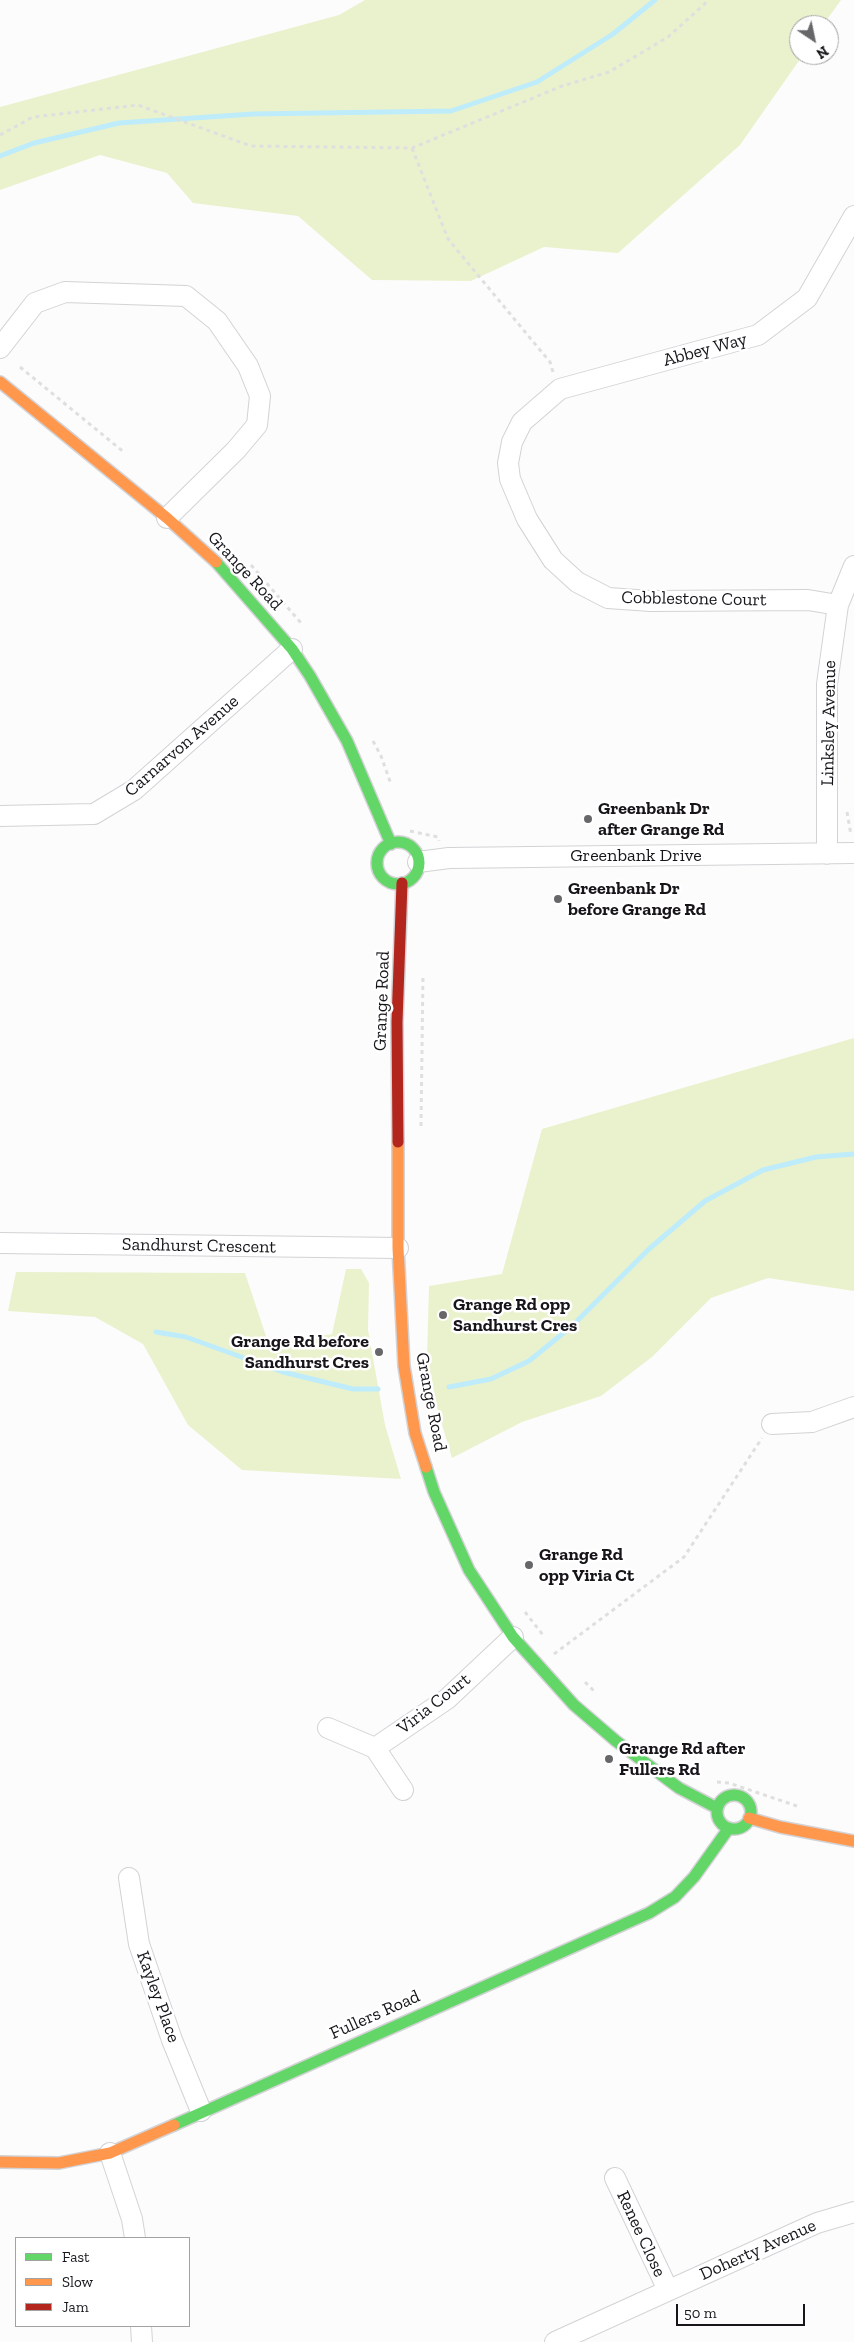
<!DOCTYPE html>
<style>
body{margin:0}
#map{position:relative;width:854px;height:2342px;overflow:hidden;background:#fcfcfd;font-family:"Zilla Slab",serif}
canvas{display:block}
.legend{position:absolute;left:15px;top:2237px;width:175px;height:90px;box-sizing:border-box;background:#fff;border:1px solid #a2a1a3;margin:0;padding:6px 9px;list-style:none;font-size:15px;color:#17151a}
.legend li{display:flex;align-items:center;gap:10px;height:25px}
.legend b{width:25px;border:1px solid #a2a1a3}
.north{position:absolute;left:789px;top:15px;width:50px;height:50px;box-sizing:border-box;background:#fff;border:1px solid #a2a1a3;border-radius:50%;rotate:146deg;font-size:14px;font-weight:700;line-height:20px;text-align:center;color:#17151a}
.north::after{content:'';display:block;margin:auto;width:18px;height:22px;background:#676669;clip-path:polygon(50% 0,100% 100%,50% 72%,0 100%)}
.scale{position:absolute;left:676px;top:2304px;width:129px;height:22px;box-sizing:border-box;border:2px solid #17151a;border-top:0;padding-left:6px;font-size:15px;line-height:18px;white-space:nowrap;color:#17151a;-webkit-text-stroke:4px #fff;paint-order:stroke}
</style>
<div id="map">
<canvas width="854" height="2342"></canvas>
<ul class="legend">
<li><b style="height:6px;background:#63d668"></b>Fast</li>
<li><b style="height:6px;background:#ff974d"></b>Slow</li>
<li><b style="height:6px;background:#b3261e"></b>Jam</li>
</ul>
<div class="north">N</div>
<div class="scale">50 m</div>
</div>
<script>
const context = document.querySelector('canvas').getContext('2d');
context.lineJoin = 'round';
function fillPath(path, color) {
  context.fillStyle = color;
  context.fill(path, 'evenodd');
}
function toPath(rows) {
  const path = new Path2D();
  for (const r of rows) {
    if (r.length === 3) {
      path.moveTo(r[0] + r[2], r[1]);
      path.arc(r[0], r[1], r[2], 0, 2 * Math.PI);
      continue;
    }
    path.moveTo(r[0], r[1]);
    for (let i = 2; i < r.length; i += 2) path.lineTo(r[i], r[i + 1]);
  }
  return path;
}
function strokePath(path, color, width, dash) {
  context.strokeStyle = color;
  context.lineWidth = width;
  context.lineCap = dash ? 'butt' : 'round';
  context.setLineDash(dash || []);
  context.stroke(path);
}
function write(font, color, halo, rows, align = 'center') {
  context.font = font + ' "Zilla Slab",serif';
  context.lineWidth = 5;
  context.setLineDash([]);
  context.textBaseline = 'middle';
  context.strokeStyle = halo;
  context.fillStyle = color;
  for (const [text, x, y, turn = 0] of rows) {
    context.save();
    context.translate(x, y);
    context.rotate((+turn || 0) * Math.PI / 180);
    context.textAlign = isNaN(turn) ? turn : align;
    if (halo) context.strokeText(text, 0, 0);
    context.fillText(text, 0, 0);
    context.restore();
  }
}
fillPath(toPath([
 [365,0,841,0,823,25,799,25,799,55,803,55,740,145,618,253,544,247,471,281,372,280,298,216,193,203,167,173,100,155,0,190,0,107,339,15],
 [854,1038,854,1291,768,1278,711,1298,652,1357,601,1396,522,1422,452,1458,438,1411,427,1357,429,1286,502,1274,542,1129],
 [346,1269,361,1269,369,1283,368,1330,385,1425,401,1479,242,1470,188,1425,143,1344,95,1317,8,1311,16,1272,245,1273,269,1345,332,1334]
]), '#eaf2cd');
strokePath(toPath([
 [0,156,34,143,119,123,253,114,451,111,537,82,613,34,655,0],
 [156,1332,186,1337,283,1372,353,1389,378,1389],
 [449,1387,491,1379,529,1361,572,1326,649,1249,705,1201,763,1170,816,1157,854,1154]
]), '#beecfa', 5);
const street = toPath([
 [0,348,35,303,65,292,186,296,217,321,248,366,260,396,257,425,236,450,167,518],
 [838,605,808,600,651,601,608,598,577,582,553,560,527,519,510,479,508,463,512,442,522,422,560,389,758,335,807,298,854,216],
 [0,816,94,814,134,790,292,649],
 [827,854,827,684,838,605,854,566],
 [418,862,449,858,854,853],
 [0,1243,398,1248],
 [772,1424,812,1422,854,1407],
 [328,1728,375,1748],
 [403,1790,375,1748,447,1699,513,1637],
 [129,1878,139,1944,172,2040,201,2111],
 [110,2153,132,2219,135,2238],
 [615,2178,668,2290],
 [141,2326,142,2342],
 [555,2342,817,2223,854,2212]
]);
const fast = toPath([
 [216,562,292,649,310,676,347,741,391,844],
 [398,863,21],
 [426,1467,434,1492,469,1570,513,1637,574,1705,616,1741,679,1788,717,1808],
 [734,1812,17],
 [174,2125,649,1913,675,1897,694,1877,729,1828]
]);
const slow = toPath([
 [0,382,167,518,216,562],
 [398,1142,398,1248,404,1366,415,1433,426,1467],
 [749,1818,780,1827,854,1841],
 [0,2162,59,2163,110,2153,174,2125]
]);
const jam = toPath([
 [398,1142,397,1022,402,883]
]);
strokePath(street, '#d3d2d5', 22);
strokePath(fast, '#d3d2d5', 14);
strokePath(slow, '#d3d2d5', 14);
strokePath(jam, '#d3d2d5', 14);
strokePath(toPath([
 [0,135,33,117,138,105,251,146,412,148,562,86,609,72,668,37,709,0],
 [412,148,448,239,550,362,553,372],
 [20,367,125,453],
 [251,565,301,623],
 [373,741,381,756,391,784],
 [847,812,851,835],
 [410,831,438,837,439,841],
 [421,1126,423,974],
 [525,1612,543,1635],
 [554,1654,684,1557,762,1438],
 [585,1682,595,1692],
 [717,1782,729,1783,797,1806]
]), '#dfdfdf', 3, [4, 4]);
strokePath(street, '#fff', 20);
strokePath(fast, '#63d668', 11);
strokePath(slow, '#ff974d', 11);
strokePath(jam, '#b3261e', 11);
for (const [x, y, r, color] of [
 [588,819,5,"#676669"],
 [558,899,5,"#676669"],
 [443,1315,5,"#676669"],
 [379,1352,5,"#676669"],
 [529,1565,5,"#676669"],
 [609,1759,5,"#676669"]
]) {
  const dot = new Path2D();
  dot.arc(x, y, r, 0, 2 * Math.PI);
  context.fillStyle = color;
  context.fill(dot);
  strokePath(dot, '#fff', 2);
}
write('18px', '#17151a', '#fff', [
 ["Abbey Way",705,350,-15],
 ["Grange Road",245,571,47],
 ["Cobblestone Court",694,599,1],
 ["Linksley Avenue",829,723,-89],
 ["Carnarvon Avenue",182,746,-41],
 ["Greenbank Drive",636,856],
 ["Grange Road",382,1001,-88],
 ["Sandhurst Crescent",199,1246,1],
 ["Grange Road",431,1402,79],
 ["Viria Court",434,1704,-38],
 ["Kayley Place",158,1997,70],
 ["Fullers Road",375,2015,-24],
 ["Renee Close",641,2234,65],
 ["Doherty Avenue",758,2250,-24]
]);
write('bold 18px', '#17151a', '#fff', [
 ["Greenbank Dr",598,809],
 ["after Grange Rd",598,830],
 ["Greenbank Dr",568,889],
 ["before Grange Rd",568,910],
 ["Grange Rd opp",453,1305],
 ["Sandhurst Cres",453,1326],
 ["Grange Rd before",369,1342,"right"],
 ["Sandhurst Cres",369,1363,"right"],
 ["Grange Rd",539,1555],
 ["opp Viria Ct",539,1576],
 ["Grange Rd after",619,1749],
 ["Fullers Rd",619,1770]
], 'left');
</script>
